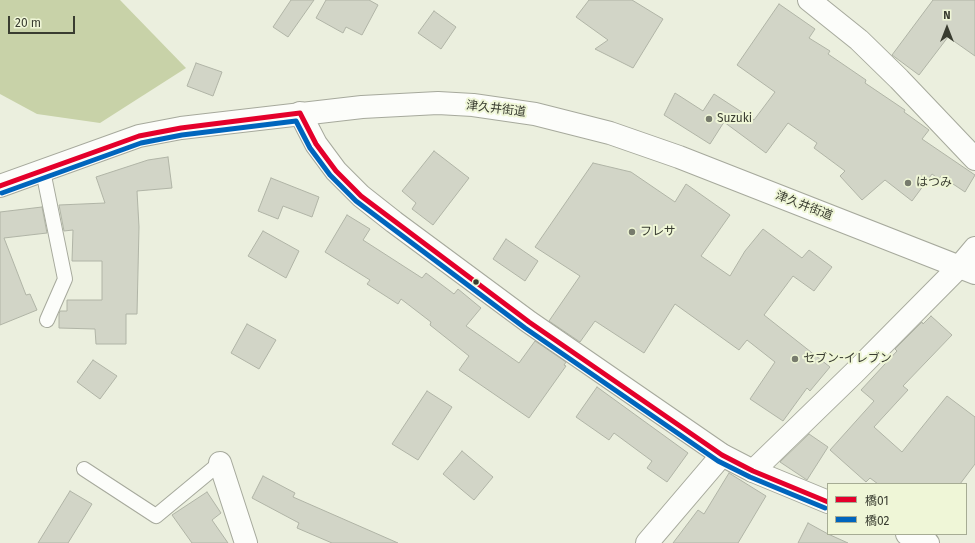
<!DOCTYPE html>
<meta charset="utf-8">
<style>
body{margin:0}
#map{position:relative;width:975px;height:543px;overflow:hidden;background:#ebefde;font-family:"Fira Sans","Noto Sans JP",sans-serif}
canvas{display:block}
.legend{position:absolute;left:827px;top:483px;width:140px;height:52px;box-sizing:border-box;background:#eff6d7;border:1px solid #a6ac94;margin:0;padding:5px 7px;list-style:none;font-size:12px;color:#393c30}
.legend li{display:flex;align-items:center;gap:8px;height:20px}
.legend b{width:20px;border:1px solid #a6ac94}
.north{position:absolute;left:927px;top:8px;width:40px;height:40px;-webkit-text-stroke:3px #eff6d7;paint-order:stroke;rotate:0deg;font-size:11px;font-weight:700;line-height:16px;text-align:center;color:#393c30}
.north::after{content:'';display:block;margin:auto;width:14px;height:18px;background:#393c30;clip-path:polygon(50% 0,100% 100%,50% 72%,0 100%)}
.scale{position:absolute;left:8px;top:16px;width:67px;height:18px;box-sizing:border-box;border:2px solid #393c30;border-top:0;padding-left:5px;font-size:12px;line-height:14px;white-space:nowrap;color:#393c30;-webkit-text-stroke:3px #eff6d7;paint-order:stroke}
</style>
<div id="map">
<canvas width="975" height="543"></canvas>
<ul class="legend">
<li><b style="height:5px;background:#e4002b"></b>橋01</li>
<li><b style="height:5px;background:#0065bd"></b>橋02</li>
</ul>
<div class="north">N</div>
<div class="scale">20 m</div>
</div>
<script>
const context = document.querySelector('canvas').getContext('2d');
context.lineJoin = 'round';
function fillPath(path, color) {
  context.fillStyle = color;
  context.fill(path, 'evenodd');
}
function toPath(rows) {
  const path = new Path2D();
  for (const r of rows) {
    path.moveTo(r[0], r[1]);
    for (let i = 2; i < r.length; i += 2) path.lineTo(r[i], r[i + 1]);
  }
  return path;
}
function strokePath(path, color, width, dash) {
  context.strokeStyle = color;
  context.lineWidth = width;
  context.lineCap = dash ? 'butt' : 'round';
  context.setLineDash(dash || []);
  context.stroke(path);
}
function write(font, color, halo, rows, align = 'center') {
  context.font = font + ' "Fira Sans","Noto Sans JP",sans-serif';
  context.lineWidth = 4;
  context.setLineDash([]);
  context.textBaseline = 'middle';
  context.strokeStyle = halo;
  context.fillStyle = color;
  for (const [text, x, y, turn = 0] of rows) {
    context.save();
    context.translate(x, y);
    context.rotate((+turn || 0) * Math.PI / 180);
    context.textAlign = isNaN(turn) ? turn : align;
    if (halo) context.strokeText(text, 0, 0);
    context.fillText(text, 0, 0);
    context.restore();
  }
}
fillPath(toPath([
 [0,0,120,0,186,68,100,123,37,114,0,94]
]), '#c8d2a8');
const building = toPath([
 [291,0,314,0,288,37,273,27,291,0],
 [326,0,369,0,378,5,362,35,346,27,343,33,316,18,326,0],
 [589,0,632,0,663,19,633,68,595,49,608,40,576,17,589,0],
 [933,0,975,0,975,56,948,37,919,75,892,55,933,0],
 [779,4,815,29,809,38,830,51,828,54,866,80,865,83,905,110,904,112,929,130,922,139,975,175,965,192,941,176,939,179,932,174,912,201,885,180,862,200,840,176,845,171,814,148,817,143,788,123,766,153,724,122,710,144,664,115,675,93,703,111,714,94,754,120,775,92,737,65,779,4],
 [434,11,456,27,441,49,418,33,434,11],
 [196,63,222,72,213,96,187,86,196,63],
 [434,151,469,178,433,225,412,209,416,203,402,191,434,151],
 [168,157,172,188,137,191,139,227,137,314,126,314,126,344,96,344,95,329,59,328,59,314,60,311,67,311,67,300,102,300,102,261,72,261,73,230,64,231,59,205,105,203,96,177,148,160,168,157],
 [593,163,631,172,675,202,686,184,730,215,701,256,730,276,745,251,763,229,802,258,809,250,832,267,814,291,793,276,764,315,830,367,810,391,807,388,783,421,750,399,775,362,747,340,739,350,675,304,644,353,595,321,580,342,549,321,580,276,535,247,593,163],
 [271,178,319,197,312,217,283,206,278,219,258,211,271,178],
 [42,207,47,233,4,238,26,295,30,294,37,310,0,325,0,212,42,207],
 [347,215,370,229,363,240,422,278,426,273,454,294,458,289,481,308,466,326,519,363,535,341,566,362,564,365,566,366,529,418,459,370,469,356,430,325,431,322,401,299,398,304,367,284,370,280,325,252,347,215],
 [263,231,299,251,286,278,248,256,263,231],
 [506,239,538,261,525,281,493,259,506,239],
 [931,316,952,335,903,386,908,390,874,427,902,452,947,396,975,417,975,464,960,484,878,484,870,478,866,482,830,450,874,401,861,390,897,351,895,349,922,322,923,324,931,316],
 [247,324,276,340,259,369,231,353,247,324],
 [93,360,117,376,100,399,77,382,93,360],
 [597,387,688,453,667,482,647,468,652,461,614,433,609,440,576,417,597,387],
 [427,391,452,407,418,460,392,444,427,391],
 [809,434,828,447,807,480,780,462,809,434],
 [462,451,493,477,474,500,443,474,462,451],
 [729,473,766,496,738,543,673,543,698,510,704,514,729,473],
 [263,476,295,493,293,497,398,543,332,543,297,528,299,523,252,498,263,476],
 [70,491,92,504,68,543,38,543,70,491],
 [207,492,221,513,212,520,228,543,192,543,172,515,207,492],
 [808,523,828,534,848,543,798,543,808,523]
]);
fillPath(building, '#d2d5c7');
strokePath(building, '#b0b4a6', 1);
const service = toPath([
 [43,171,65,279,47,320],
 [84,469,156,516,220,463]
]);
const minor = toPath([
 [220,463,246,543],
 [753,471,854,373,959,267,975,248],
 [647,543,722,455]
]);
const tertiary = toPath([
 [809,0,859,40,899,79,975,159]
]);
const primary = toPath([
 [300,113,316,144,336,171,361,196,394,222,529,322,722,455,753,471,828,502],
 [907,534,928,543]
]);
const trunk = toPath([
 [0,186,139,136,181,128,362,107,438,103,473,105,535,114,610,133,679,157,975,273]
]);
strokePath(service, '#a6a99c', 16);
strokePath(minor, '#a6a99c', 24);
strokePath(tertiary, '#a6a99c', 24);
strokePath(primary, '#a6a99c', 24);
strokePath(trunk, '#a6a99c', 24);
strokePath(service, '#fcfdfa', 14);
strokePath(minor, '#fcfdfa', 22);
strokePath(tertiary, '#fcfdfa', 22);
strokePath(primary, '#fcfdfa', 22);
strokePath(trunk, '#fcfdfa', 22);
strokePath(toPath([
 [0,186,139,136,181,128,300,113,316,144,336,171,361,196,529,322,722,455,753,471,828,502]
]), '#e4002b', 5);
strokePath(toPath([
 [2,193,141,143,182,135,296,121,310,148,330,175,356,201,525,328,718,461,750,477,825,508]
]), '#0065bd', 5);
for (const [x, y, r, color] of [
 [709,119,4,"#777b6d"],
 [908,183,4,"#777b6d"],
 [632,232,4,"#777b6d"],
 [476,282,3.5,"#393c30"],
 [795,359,4,"#777b6d"]
]) {
  const dot = new Path2D();
  dot.arc(x, y, r, 0, 2 * Math.PI);
  context.fillStyle = color;
  context.fill(dot);
  strokePath(dot, '#eff6d7', 1.5);
}
write('12px', '#393c30', '#eff6d7', [
 ["津久井街道",496,109,7],
 ["津久井街道",804,206,21]
]);
write('12px', '#393c30', '#eff6d7', [
 ["Suzuki",717,119],
 ["はつみ",916,183],
 ["フレサ",640,232],
 ["セブン-イレブン",803,359]
], 'left');
</script>
